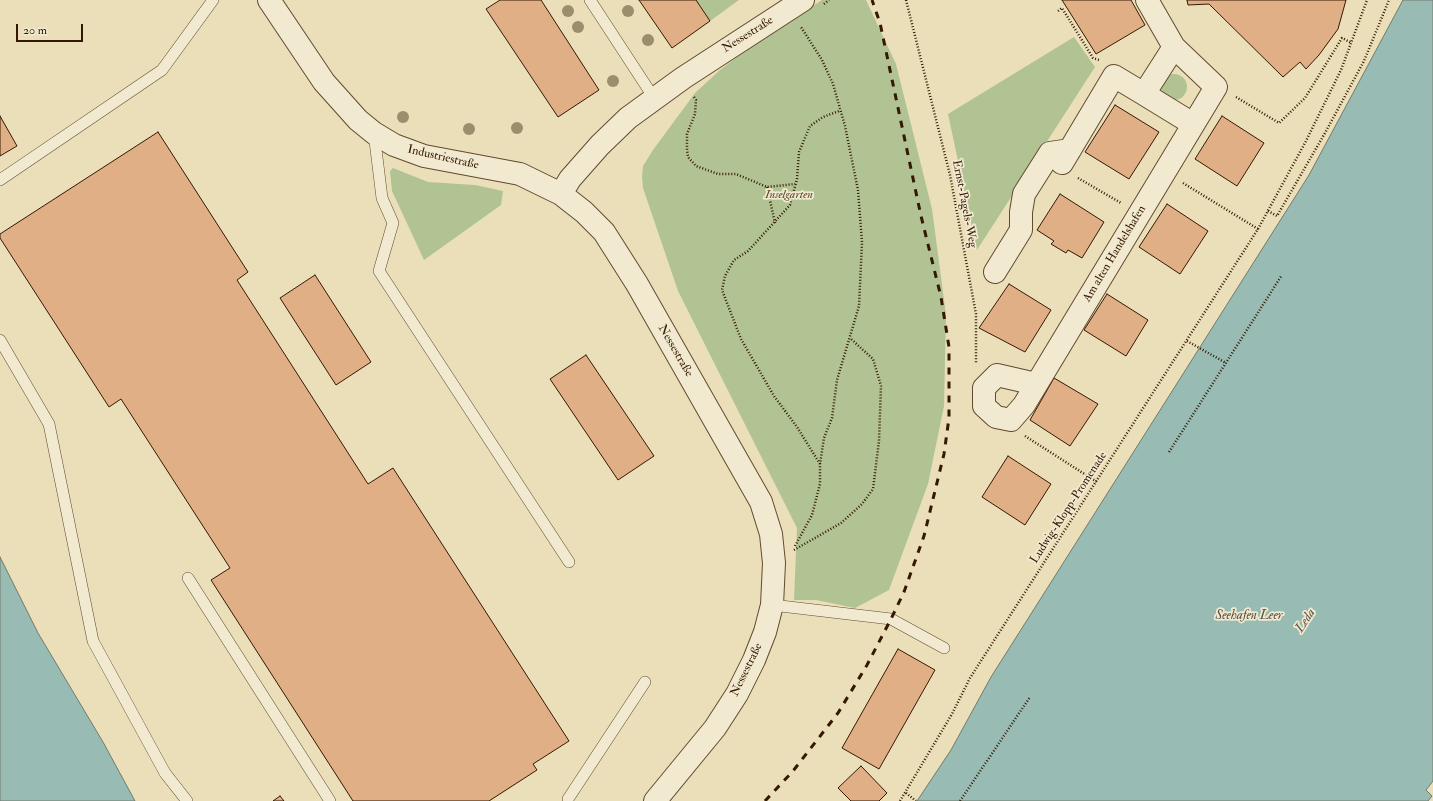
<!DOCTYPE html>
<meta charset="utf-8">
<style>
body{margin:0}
#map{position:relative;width:1433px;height:801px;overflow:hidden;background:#eadfb8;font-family:"IM FELL Double Pica",serif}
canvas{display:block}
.scale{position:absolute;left:16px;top:24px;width:67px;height:18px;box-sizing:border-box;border:2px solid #351803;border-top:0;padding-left:5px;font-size:12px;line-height:14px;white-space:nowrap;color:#351803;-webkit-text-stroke:3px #f1ead1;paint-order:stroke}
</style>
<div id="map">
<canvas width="1433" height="801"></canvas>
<div class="scale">20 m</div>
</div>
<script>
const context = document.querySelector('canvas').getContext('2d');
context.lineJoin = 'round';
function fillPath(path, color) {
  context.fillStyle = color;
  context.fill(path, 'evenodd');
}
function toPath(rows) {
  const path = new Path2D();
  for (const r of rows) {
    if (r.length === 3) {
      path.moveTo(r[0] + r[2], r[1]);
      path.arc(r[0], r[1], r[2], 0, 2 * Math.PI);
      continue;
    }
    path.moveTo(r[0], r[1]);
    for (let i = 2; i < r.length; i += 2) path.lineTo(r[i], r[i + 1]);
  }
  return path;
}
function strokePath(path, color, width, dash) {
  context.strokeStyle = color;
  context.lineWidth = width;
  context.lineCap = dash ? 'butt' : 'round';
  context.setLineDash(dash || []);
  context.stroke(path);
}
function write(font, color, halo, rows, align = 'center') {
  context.font = font + ' "IM FELL Double Pica",serif';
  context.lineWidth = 3.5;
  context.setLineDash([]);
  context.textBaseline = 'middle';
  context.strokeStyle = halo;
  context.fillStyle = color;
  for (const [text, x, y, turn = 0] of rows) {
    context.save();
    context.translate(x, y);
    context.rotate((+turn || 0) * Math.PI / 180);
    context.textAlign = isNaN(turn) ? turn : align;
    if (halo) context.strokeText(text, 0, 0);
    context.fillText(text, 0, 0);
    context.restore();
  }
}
fillPath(toPath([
 [696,0,739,0,710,21],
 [822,0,866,0,896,64,932,209,946,315,944,406,928,484,889,590,855,608,816,600,794,600,797,528,678,291,643,188,642,177,643,166,653,150,695,93,720,70,757,42],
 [1074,37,1095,67,977,250,948,114],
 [1174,87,13],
 [393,168,428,182,475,185,503,191,501,205,424,260,392,191,390,171]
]), '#b2c393');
const water = toPath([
 [1403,0,1433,0,1433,781,1426,790,1432,796,1428,801,917,801,951,750,991,677,1309,175,1403,0],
 [0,557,38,633,103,742,135,801,0,801,0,557]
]);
fillPath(water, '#98bcb4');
strokePath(water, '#707a6d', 1);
const building = toPath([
 [500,0,541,0,599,90,558,117,486,9,500,0],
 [639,0,696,0,710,21,672,48,639,0],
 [1062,0,1131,0,1145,25,1096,54,1062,0],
 [1187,0,1346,0,1338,29,1319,55,1306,69,1300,62,1283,77,1209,4,1188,5,1187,0],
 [1115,105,1159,132,1129,179,1085,152,1115,105],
 [0,116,17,146,0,156,0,116],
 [1222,116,1264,143,1237,186,1195,159,1222,116],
 [158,132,248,272,237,280,368,484,393,468,569,741,533,764,537,770,489,801,353,801,211,580,230,568,121,399,109,407,0,238,0,234,158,132],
 [1060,194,1104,222,1082,258,1068,250,1066,253,1051,244,1054,241,1037,230,1060,194],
 [1167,204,1208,231,1180,274,1139,247,1167,204],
 [315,275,371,362,336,385,280,298,315,275],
 [1009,284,1051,310,1025,352,979,328,1009,284],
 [1107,294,1148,320,1126,356,1084,330,1107,294],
 [586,355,654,456,618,480,550,379,586,355],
 [1054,378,1098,404,1070,446,1030,420,1054,378],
 [1008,456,1051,484,1025,525,982,497,1008,456],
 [898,649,935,670,879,769,842,748,898,649],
 [861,766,887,793,879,801,851,801,838,788,861,766],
 [280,796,284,801,273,801,280,796]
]);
fillPath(building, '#e1af85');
strokePath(building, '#351803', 1);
const lane = toPath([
 [590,0,654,98],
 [374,133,382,198,393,223,379,271,569,562],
 [0,180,162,70,213,0],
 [0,340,49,424,93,641,165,773,187,801],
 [188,578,330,801],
 [772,605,891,619,944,648],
 [568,799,645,682]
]);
const street = toPath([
 [269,0,324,82,358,120,374,133,394,145,424,156,520,174,561,194,584,212,604,232,637,284,761,502,771,534,774,563,772,605,765,632,754,660,737,694,715,728,655,801],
 [1174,47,1144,94,1193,124],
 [1062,163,1114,76,1144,94],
 [561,194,570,179,600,145,628,118,683,78,803,0],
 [995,272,1021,230,1021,212,1024,194,1050,153,1070,150],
 [1036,384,997,375,984,388,984,406,996,417,1011,420,1024,405,1216,87,1174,47,1147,0]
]);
strokePath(lane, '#624a30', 12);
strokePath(street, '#624a30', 24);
strokePath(toPath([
 [906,0,950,175,976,314,976,364],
 [824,4,829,0],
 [1058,11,1062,8,1093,58,1099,60],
 [694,97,696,100,695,114,687,134,687,150,688,157,696,166,718,174,736,174,767,187,795,184],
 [1236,97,1279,123,1305,98,1342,38,1352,43],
 [1078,178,1121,203],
 [1183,183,1258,229],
 [767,187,775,223],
 [1268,211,1277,216,1325,133,1364,61,1389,0],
 [1187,341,1226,363],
 [1025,436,1097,482],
 [1169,452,1282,275],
 [820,464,797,427,774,396,741,339,722,290,725,276,734,260,748,251,790,205,797,179,799,152,810,126,823,117,839,111],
 [795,546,812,515,820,484,820,464,824,438,832,418,837,380,859,306,862,242,858,190,845,126,833,84,822,60,801,27],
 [794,550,841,523,862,504,873,489,879,441,881,386,873,359,850,338],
 [906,793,916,801],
 [900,801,952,714,970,678,1258,229,1306,141,1341,70,1367,0],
 [960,801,1030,697]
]), '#351803', 2.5, [1, 2]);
strokePath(lane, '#f1ead1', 11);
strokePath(street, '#f1ead1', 22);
strokePath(toPath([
 [765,801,793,771,838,713,867,665,891,619,904,592,924,536,944,454,949,418,949,347,941,297,921,216,880,23,872,0]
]), '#351803', 3, [7, 7]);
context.fillStyle = '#9b8e6c';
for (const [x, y] of [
 [568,11],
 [628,11],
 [578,27],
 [648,40],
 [613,81],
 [403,117],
 [517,128],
 [469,129]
]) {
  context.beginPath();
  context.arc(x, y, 6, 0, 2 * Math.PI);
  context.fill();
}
write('12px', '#351803', '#f1ead1', [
 ["Nessestraße",748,35,-32],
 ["Industriestraße",443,158,13],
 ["Ernst-Pagels-Weg",964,204,79],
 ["Am alten Handelshafen",1115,254,-59],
 ["Nessestraße",675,351,60],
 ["Ludwig-Klopp-Promenade",1069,508,-57],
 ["Nessestraße",747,670,-64]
]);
write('italic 12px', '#5a4b2e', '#f1ead1', [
 ["Inselgarten",789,195]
]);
write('italic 13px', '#585141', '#f1ead1', [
 ["Seehafen Leer",1249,616],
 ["Leda",1306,621,-57]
]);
</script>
